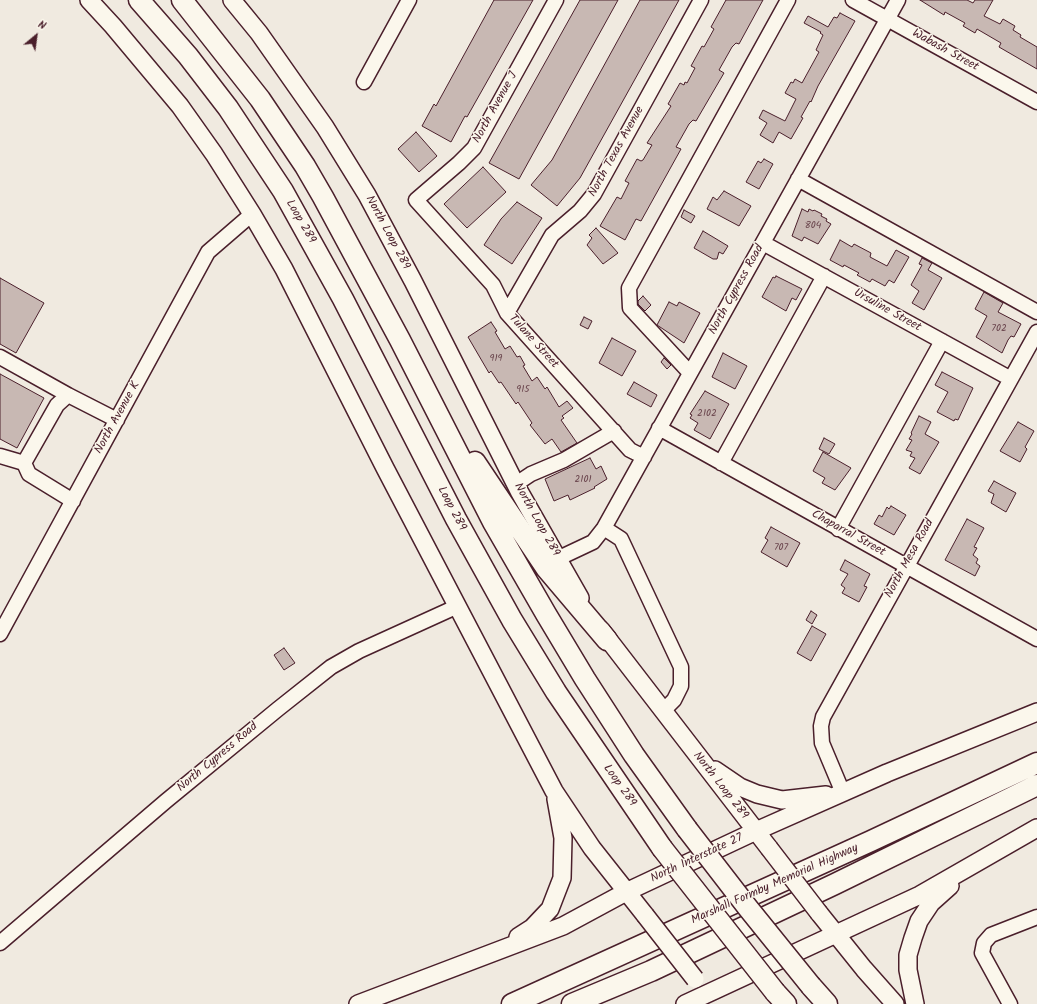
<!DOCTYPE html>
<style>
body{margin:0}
#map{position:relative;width:1037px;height:1004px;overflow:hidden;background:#f0eae0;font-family:Kalam,sans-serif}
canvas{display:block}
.north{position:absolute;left:16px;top:16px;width:40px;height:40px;-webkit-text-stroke:3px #fbf7ec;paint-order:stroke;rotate:29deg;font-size:11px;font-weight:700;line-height:16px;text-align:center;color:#4a1f2b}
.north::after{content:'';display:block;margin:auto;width:14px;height:18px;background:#4a1f2b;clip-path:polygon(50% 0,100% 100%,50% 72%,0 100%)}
</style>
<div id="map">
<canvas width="1037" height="1004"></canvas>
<div class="north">N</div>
</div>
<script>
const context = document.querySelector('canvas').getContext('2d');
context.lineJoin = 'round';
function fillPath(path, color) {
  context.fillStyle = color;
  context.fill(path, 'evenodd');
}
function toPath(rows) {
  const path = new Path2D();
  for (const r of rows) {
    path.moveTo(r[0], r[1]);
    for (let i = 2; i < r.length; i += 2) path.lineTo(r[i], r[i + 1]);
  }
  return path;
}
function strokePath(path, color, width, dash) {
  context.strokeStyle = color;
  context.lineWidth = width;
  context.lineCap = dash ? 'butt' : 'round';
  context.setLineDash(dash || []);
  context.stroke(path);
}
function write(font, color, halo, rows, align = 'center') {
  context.font = font + ' Kalam,sans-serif';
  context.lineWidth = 3;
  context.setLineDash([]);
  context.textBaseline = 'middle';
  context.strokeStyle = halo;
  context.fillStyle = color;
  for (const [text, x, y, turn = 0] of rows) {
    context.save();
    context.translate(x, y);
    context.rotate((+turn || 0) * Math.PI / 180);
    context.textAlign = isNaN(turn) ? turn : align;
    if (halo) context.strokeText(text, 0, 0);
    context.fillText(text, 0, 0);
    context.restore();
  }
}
const building = toPath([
 [494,0,533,0,467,117,465,116,451,142,422,126,434,104,436,106,494,0],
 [580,0,618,0,519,179,489,163,580,0],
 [640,0,679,0,580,178,557,206,531,185,552,160,640,0],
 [726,0,763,0,739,44,736,43,732,47,719,70,724,73,696,121,693,120,689,124,676,147,681,149,641,221,636,219,625,240,600,226,617,197,621,199,629,183,625,181,637,159,641,161,643,160,652,145,647,143,671,106,668,104,680,83,684,85,685,82,687,83,695,68,691,66,702,46,704,47,714,29,711,27,726,0],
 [920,0,967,0,973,3,975,0,993,0,984,16,1000,24,1003,19,1015,26,1013,30,1021,35,1020,37,1037,47,1037,69,999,47,1001,43,977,29,975,33,963,26,965,23,945,12,944,15,920,0],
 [840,13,855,21,818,86,811,102,810,101,801,117,803,118,791,139,779,132,773,143,760,135,767,123,759,118,763,110,785,121,796,99,785,93,791,82,793,83,795,79,802,83,819,52,816,50,823,35,820,33,821,32,804,23,808,16,828,27,834,17,837,18,840,13],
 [416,132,437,156,419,172,398,149,416,132],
 [764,159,773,164,759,189,746,182,758,161,761,163,764,159],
 [483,167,506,192,467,228,444,204,483,167],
 [724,191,751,206,739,226,707,209,713,197,717,200,724,191],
 [517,202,542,218,512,264,484,245,501,219,517,202],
 [802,209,808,212,809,209,813,211,814,210,822,214,821,216,827,219,826,221,831,224,818,244,804,237,802,241,792,236,802,209],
 [684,210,695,216,691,223,681,217,684,210],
 [596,228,618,253,603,264,587,245,592,238,589,235,596,228],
 [703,231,728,246,723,254,719,252,717,259,713,259,694,248,703,231],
 [840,240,852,247,854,244,871,253,870,257,887,266,896,250,909,257,894,283,889,280,885,286,872,279,870,282,857,275,859,273,844,265,843,267,830,260,840,240],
 [922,258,932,263,928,270,942,278,924,310,912,303,919,291,911,285,922,265,919,264,922,258],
 [776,276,802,289,796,300,792,298,786,311,762,297,773,277,775,278,776,276],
 [0,278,44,303,16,353,0,344,0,278],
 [984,292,1003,303,998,312,1021,324,1014,337,1011,336,1008,340,1002,353,976,337,987,316,975,309,984,292],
 [643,296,651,305,645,311,638,304,638,301,643,296],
 [669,302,677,306,679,302,700,313,684,343,657,325,669,302],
 [584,317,592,321,588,329,580,325,584,317],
 [491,322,497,331,495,332,505,349,510,346,517,357,520,356,525,365,523,366,532,381,537,377,545,389,547,387,559,407,567,401,573,408,562,416,564,418,561,420,577,443,561,452,552,439,545,444,530,425,532,423,518,402,516,404,501,382,499,383,491,371,489,373,468,337,491,322],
 [612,338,636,351,622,376,599,363,612,338],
 [723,353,747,366,735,389,712,377,723,353],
 [664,358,671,365,667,369,661,362,664,358],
 [942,372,973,388,958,420,955,419,954,421,937,412,948,392,935,385,942,372],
 [0,374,44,398,17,448,0,439,0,374],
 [634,382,657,395,651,407,627,394,634,382],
 [705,391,729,404,710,439,694,430,698,423,690,418,692,415,690,414,705,391],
 [919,416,931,422,925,434,939,442,920,474,909,468,915,458,910,456,912,452,906,450,912,440,909,439,912,434,911,433,919,416],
 [1018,422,1034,431,1025,447,1027,449,1020,462,1000,451,1018,422],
 [824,438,835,444,829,454,819,449,824,438],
 [823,452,851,468,835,490,822,483,825,478,813,471,823,452],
 [590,458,596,469,601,466,607,479,594,487,595,488,570,500,568,495,554,501,545,479,590,458],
 [994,481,1016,493,1006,512,991,503,994,494,988,491,994,481],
 [891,506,906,515,894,535,874,524,879,515,882,517,887,507,889,509,891,506],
 [967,519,984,528,974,547,977,548,973,555,978,559,976,563,980,566,975,576,945,560,967,519],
 [771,527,800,543,787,567,761,552,768,540,765,538,771,527],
 [845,560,870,574,864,586,867,587,859,602,842,593,845,588,841,585,848,574,840,570,845,560],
 [811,611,817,615,812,624,806,620,811,611],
 [812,626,826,634,811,661,797,653,812,626],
 [284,648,295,663,284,670,274,655,284,648]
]);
fillPath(building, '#c8b8b3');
strokePath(building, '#4a1f2b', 1);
const minor = toPath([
 [556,0,474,148,459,163,416,200,493,285,507,313,630,450,644,457],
 [853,0,1037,102],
 [364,82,409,0],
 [798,179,1037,312],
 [763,243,1011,379],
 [507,313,552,235,580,211,594,194,701,0],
 [0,357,68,395],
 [690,373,630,308,629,288,788,0],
 [659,428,1037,639],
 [0,456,24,463],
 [721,463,824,276],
 [516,484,531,474,564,460,614,431],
 [73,501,29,474,24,463,57,405,68,395,117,420],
 [604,528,621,539,681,667,681,686,674,700,663,711],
 [838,529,942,341],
 [557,559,593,542,604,528,898,0],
 [0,634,208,252,252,214],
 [843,793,822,743,821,726,823,717,1037,332],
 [0,943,166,801,278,709,331,667,359,651,458,606],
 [1010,1004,982,953,984,943,991,935,1037,917]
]);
const major = toPath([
 [89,0,113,26,180,106,214,154,252,214,284,269,385,468,554,791,592,848,645,915],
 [232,0,259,33,325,127,367,195,413,281,519,491,580,598],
 [601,630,769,848],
 [715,770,740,787,757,794,782,800,826,795],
 [819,913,864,969,895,1004],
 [518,937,532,928,550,909,562,878,563,838,556,799],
 [358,1004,563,926,626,892,756,831,887,773,1037,712],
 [685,1004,920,895,1037,828],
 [915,1004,908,970,908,955,913,938,919,921,931,903,950,886]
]);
const highway = toPath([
 [139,0,188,56,228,108,283,191,343,299,456,519,512,620,556,692,662,848],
 [182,0,260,99,305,166,323,197,400,340,493,522,546,614,585,679,634,755,687,829],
 [475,462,546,568,607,640],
 [811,986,827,1004],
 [775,992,786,1004],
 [512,1004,871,841,1037,763],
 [572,1004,651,971,835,884,1037,785]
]);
strokePath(minor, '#4a1f2b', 17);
strokePath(major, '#4a1f2b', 20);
strokePath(highway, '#4a1f2b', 23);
strokePath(minor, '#fbf7ec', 14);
strokePath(major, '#fbf7ec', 17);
strokePath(highway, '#fbf7ec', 20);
const majorBridge = toPath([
 [769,848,819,913],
 [645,915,695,979]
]);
const highwayBridge = toPath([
 [687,829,748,908,811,986],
 [662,848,775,992]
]);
strokePath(majorBridge, '#4a1f2b', 20, []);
strokePath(highwayBridge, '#4a1f2b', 23, []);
strokePath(majorBridge, '#fbf7ec', 17);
strokePath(highwayBridge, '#fbf7ec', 20);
write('10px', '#6a454d', null, [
 ["804",813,226],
 ["702",999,329],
 ["919",496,359],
 ["915",523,390],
 ["2102",707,414],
 ["2101",583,480],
 ["707",781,548]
]);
write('12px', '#4a1f2b', '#fbf7ec', [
 ["Wabash Street",945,51,29],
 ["North Avenue J",496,108,-61],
 ["North Texas Avenue",617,152,-61],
 ["Loop 289",300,222,60],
 ["North Loop 289",387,233,62],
 ["North Cypress Road",737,290,-61],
 ["Ursuline Street",887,311,29],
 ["Tulane Street",533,342,48],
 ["North Avenue K",118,418,-61],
 ["Loop 289",451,509,62],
 ["North Loop 289",536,520,61],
 ["Chaparral Street",848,534,29],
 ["North Mesa Road",910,559,-61],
 ["North Cypress Road",218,758,-40],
 ["Loop 289",619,786,55],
 ["North Loop 289",720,786,52],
 ["North Interstate 27",697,859,-25],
 ["Marshall Formby Memorial Highway",775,885,-24]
]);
</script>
